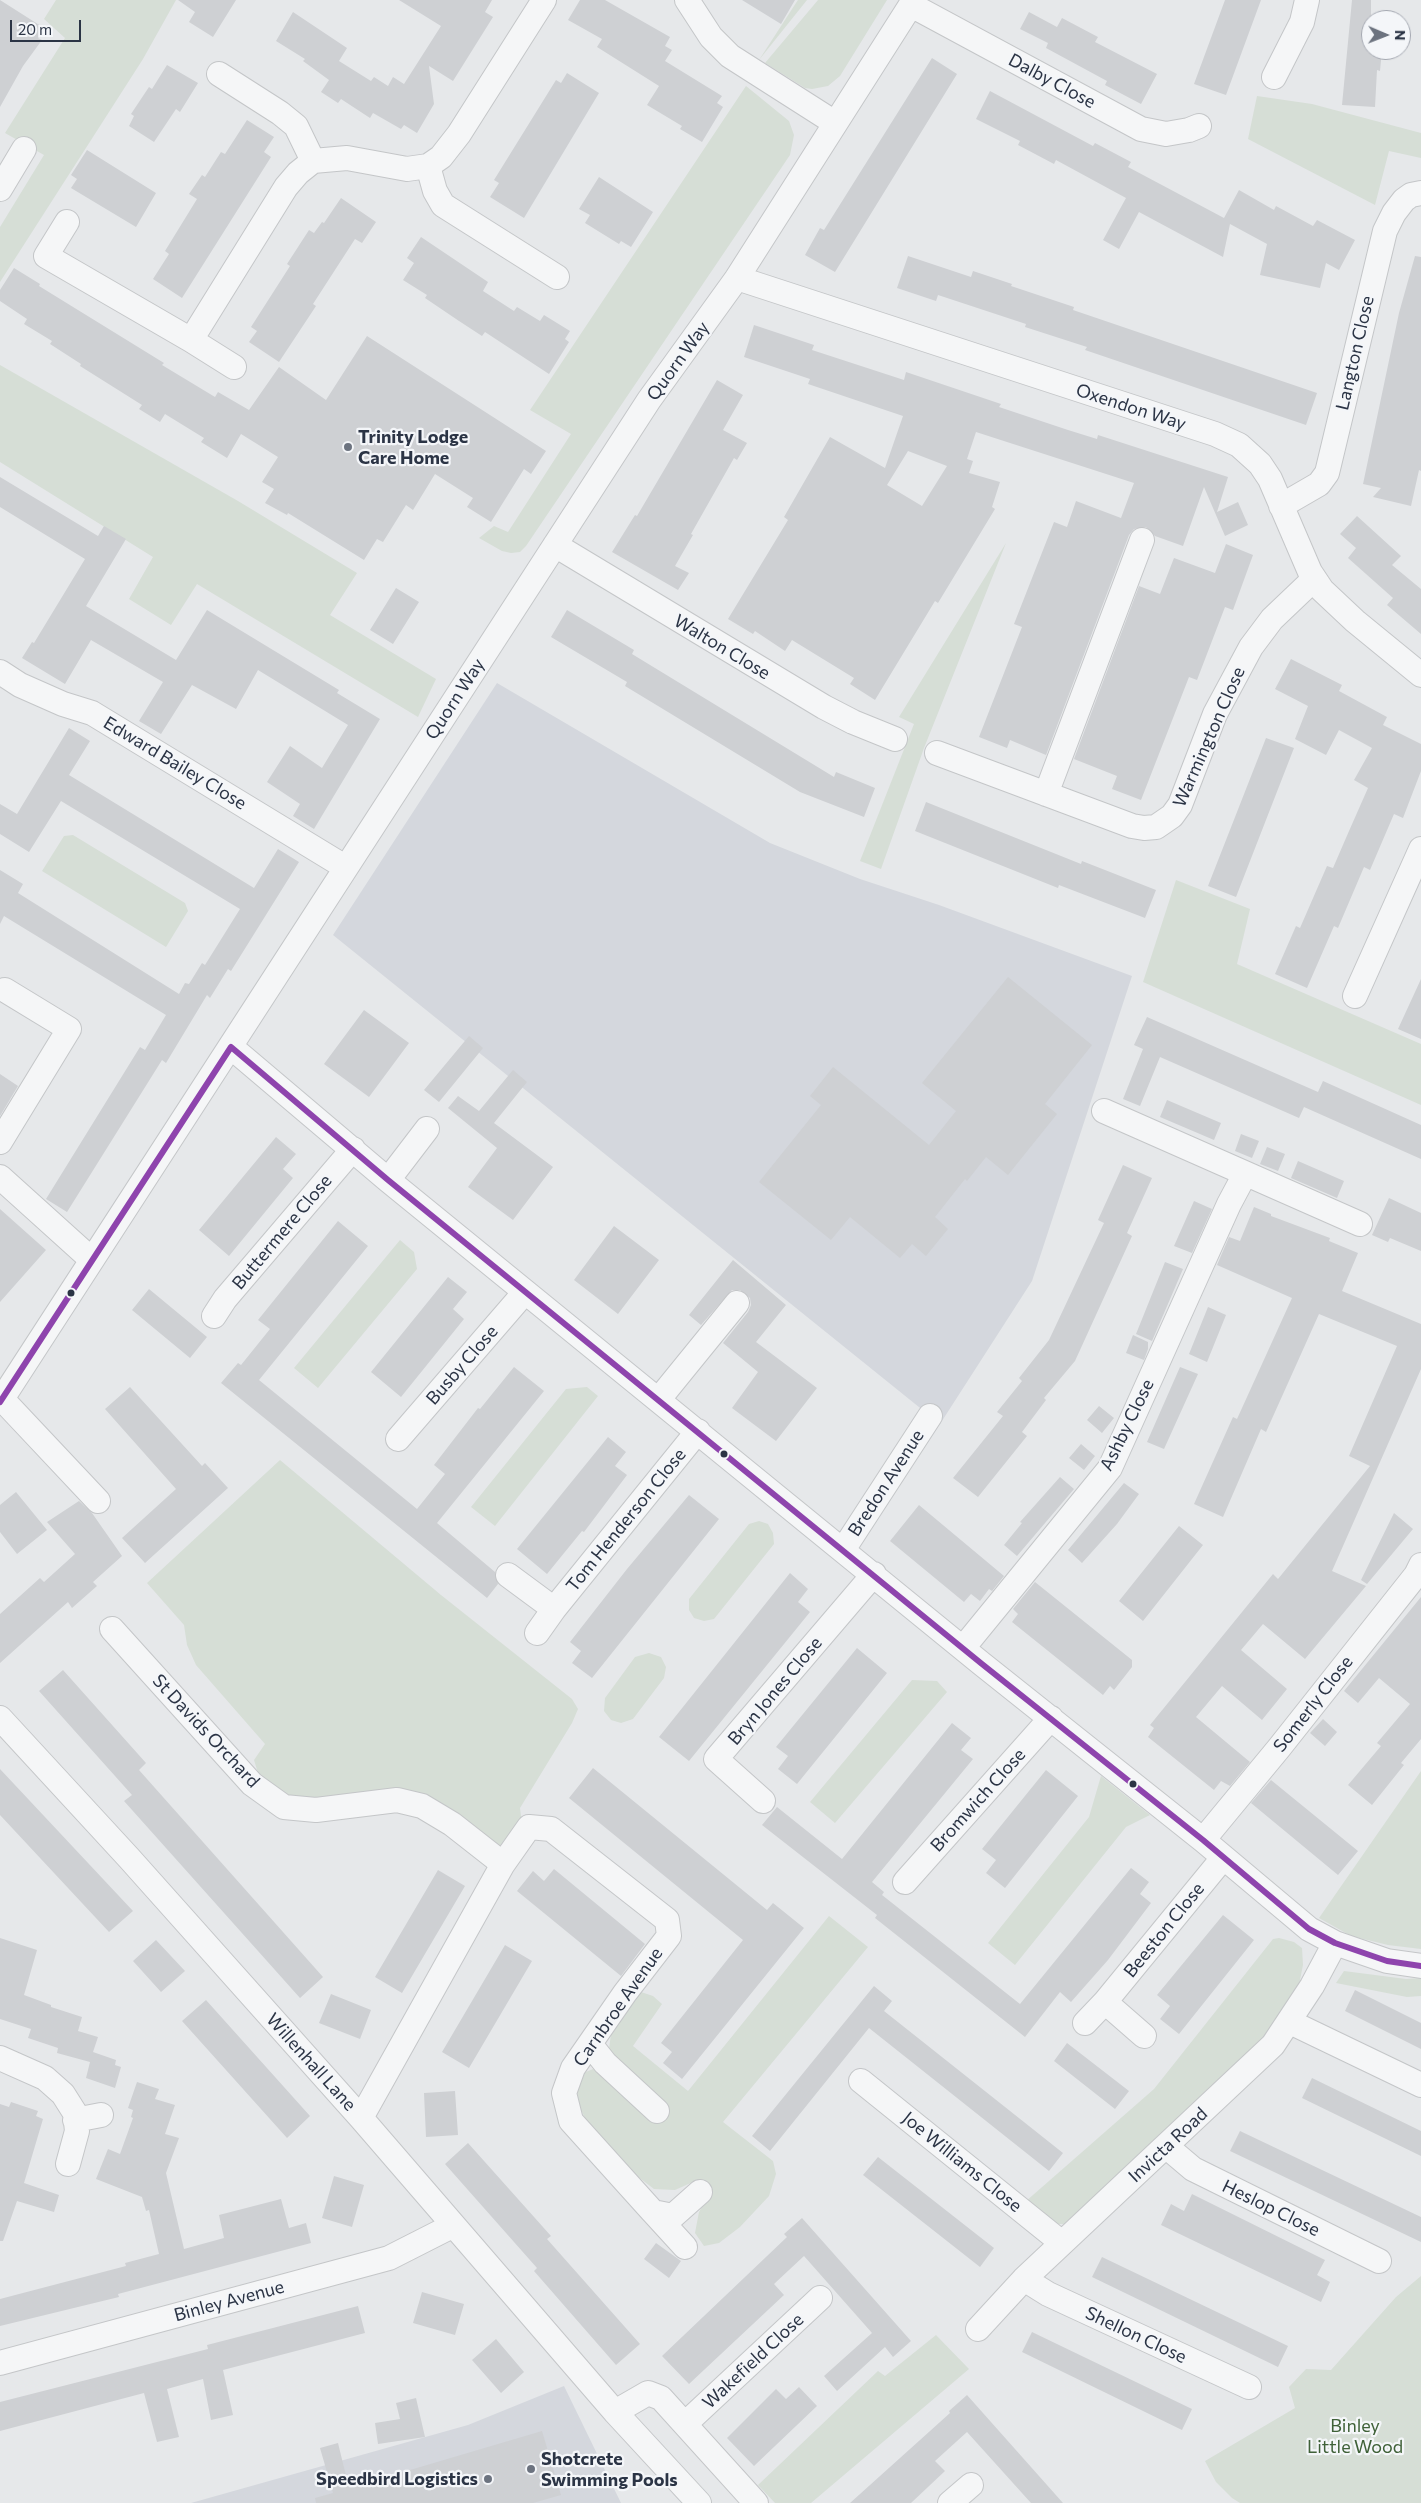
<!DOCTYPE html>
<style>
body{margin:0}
#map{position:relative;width:1421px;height:2503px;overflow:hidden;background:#e6e8ea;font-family:Commissioner,sans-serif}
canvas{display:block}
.north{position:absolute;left:1361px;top:10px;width:50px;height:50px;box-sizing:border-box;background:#f4f6f9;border:1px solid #a4a8b1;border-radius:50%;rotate:91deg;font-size:14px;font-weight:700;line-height:20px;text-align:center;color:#2b3445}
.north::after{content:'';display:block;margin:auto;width:18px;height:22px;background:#6c737f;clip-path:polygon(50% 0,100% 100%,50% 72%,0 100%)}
.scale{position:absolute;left:10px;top:20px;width:71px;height:22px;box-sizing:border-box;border:2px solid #2b3445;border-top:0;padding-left:6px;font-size:15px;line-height:18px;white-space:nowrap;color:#2b3445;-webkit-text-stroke:4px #f4f6f9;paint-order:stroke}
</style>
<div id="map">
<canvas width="1421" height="2503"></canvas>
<div class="north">N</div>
<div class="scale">20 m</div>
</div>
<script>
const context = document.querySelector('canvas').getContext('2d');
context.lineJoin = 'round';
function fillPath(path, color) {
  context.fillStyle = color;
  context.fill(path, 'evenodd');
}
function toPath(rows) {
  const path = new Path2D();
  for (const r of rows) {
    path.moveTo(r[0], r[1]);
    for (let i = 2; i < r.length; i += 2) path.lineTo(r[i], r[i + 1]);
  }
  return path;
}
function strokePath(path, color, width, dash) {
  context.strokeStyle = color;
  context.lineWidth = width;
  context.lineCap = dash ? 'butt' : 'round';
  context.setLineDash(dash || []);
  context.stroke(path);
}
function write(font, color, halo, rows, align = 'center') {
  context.font = font + ' Commissioner,sans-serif';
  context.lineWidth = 4.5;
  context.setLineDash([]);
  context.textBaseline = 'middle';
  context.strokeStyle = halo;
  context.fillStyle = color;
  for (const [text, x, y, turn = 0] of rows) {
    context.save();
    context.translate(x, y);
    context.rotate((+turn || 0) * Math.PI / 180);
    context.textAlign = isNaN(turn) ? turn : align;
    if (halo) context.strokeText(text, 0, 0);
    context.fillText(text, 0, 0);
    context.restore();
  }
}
fillPath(toPath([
 [497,683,770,843,860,879,939,905,1132,976,1032,1281,940,1424,333,935],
 [564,2386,621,2503,191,2503,468,2425]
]), '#d4d7dd');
fillPath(toPath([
 [56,0,176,0,143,59,0,282,0,227,44,155,5,133,65,38,44,19],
 [798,0,807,0,759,60,794,6],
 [818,0,887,0,840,76,828,86,812,89,805,88,765,63],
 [746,86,789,121,794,135,790,155,526,546,520,552,511,553,502,551,479,538,494,526,508,532,571,434,530,410],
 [1257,96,1312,104,1421,133,1421,158,1389,151,1375,205,1248,139],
 [0,365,238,501,357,573,330,615,436,679,418,717,197,584,171,625,129,599,153,557,0,462],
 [1006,543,924,748,881,869,860,861,914,724,899,717],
 [73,835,185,903,188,911,166,947,42,871,64,836],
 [1176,880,1250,909,1237,964,1421,1044,1421,1105,1143,982],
 [400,1240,414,1252,417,1269,318,1388,294,1368],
 [587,1387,598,1396,495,1526,471,1507,566,1389],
 [280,1460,441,1595,572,1699,578,1709,572,1723,520,1808,522,1825,502,1853,429,1799,315,1802,286,1795,258,1773,254,1760,265,1744,196,1665,187,1645,184,1625,147,1583],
 [759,1521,768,1524,773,1533,774,1544,714,1619,704,1621,694,1618,689,1610,689,1599,749,1524],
 [649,1653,661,1657,666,1667,664,1678,633,1719,621,1723,611,1720,604,1711,605,1698,635,1657],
 [912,1680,937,1681,947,1692,835,1823,810,1802],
 [1421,1771,1421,1949,1388,1945,1351,1936,1319,1918],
 [1101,1776,1150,1815,1126,1827,1015,1965,988,1943,1089,1817],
 [829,1916,868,1947,723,2122,773,2161,776,2174,769,2196,740,2227,719,2243,704,2246,695,2233,699,2212,708,2196,693,2182,675,2190,654,2189,637,2176,585,2118,577,2102,576,2087,581,2074,593,2069,607,2078,614,2057,609,2049,611,2034,641,1992,653,1996,662,2004,633,2046,688,2091],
 [1279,1938,1294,1942,1302,1948,1303,1965,1299,1985,1262,2044,1066,2224,1053,2224,1025,2202,1154,2089,1273,1939],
 [1344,1971,1406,1979,1421,1978,1421,1996,1407,1997,1336,1983],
 [1421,2276,1421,2503,1240,2503,1232,2498,1216,2482,1205,2461,1295,2408,1289,2387,1306,2369,1331,2370,1396,2297],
 [936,2335,969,2369,811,2503,775,2503,758,2485,878,2371,885,2376]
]), '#d6ded6');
fillPath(toPath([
 [0,0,44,28,38,38,42,40,23,66,0,107],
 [178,0,236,0,213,37,189,22,195,12],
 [399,0,492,0,485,12,493,17,453,81,429,66,434,104,417,133,404,125,401,129,373,113,370,118,341,99,338,103,321,92,329,80,303,61,305,59,276,41,293,12,347,48,339,61,371,81,374,77,388,86,393,77,404,84,441,26],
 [580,0,605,0,670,37,665,46,672,50,665,61,722,96,717,103,723,107,702,142,680,129,682,126,647,105,659,86,597,47,602,39,568,20],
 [742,0,795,0,781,24],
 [1225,0,1261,0,1226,95,1194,84],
 [1352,0,1371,0,1371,50,1382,50,1380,71,1377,70,1375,107,1342,105],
 [1029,12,1057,27,1062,18,1098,37,1095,42,1157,74,1141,104,1105,85,1107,81,1046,48,1048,43,1020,29],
 [932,58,957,74,835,272,805,255,820,228,824,230],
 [167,65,198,83,180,112,176,109,154,142,129,126,134,116,131,114,149,87,152,89],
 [567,73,599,93,524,218,490,197,499,183,494,180,556,80,561,83],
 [990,91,1093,146,1095,143,1131,162,1128,167,1224,218,1239,190,1274,210,1276,206,1313,226,1317,220,1355,240,1339,270,1326,263,1320,288,1260,275,1267,244,1230,224,1223,257,1139,212,1119,249,1103,240,1126,198,1056,160,1054,164,1018,145,1020,141,976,119],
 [247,120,274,137,264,152,271,157,182,298,153,279,169,254,165,251,197,199,189,194,202,175,205,177,221,152,225,154],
 [87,150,156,193,136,227,71,188,77,179,71,175],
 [599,177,653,212,631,247,621,241,619,244,585,223,590,215,579,209],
 [341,198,376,222,362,243,355,239,313,304,316,306,279,362,249,342,257,331,251,327,290,266,287,264,309,230,314,233,322,222,324,223],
 [421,237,488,282,483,291,514,311,517,307,540,321,544,315,570,331,565,339,569,342,549,374,485,332,482,336,459,321,425,298,427,295,403,280,414,263,407,258],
 [908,256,971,277,973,271,1012,284,1011,286,1074,307,1073,310,1317,393,1306,425,1085,350,1087,347,1025,327,1026,324,938,295,936,301,897,288],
 [1415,256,1421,257,1421,471,1419,470,1411,506,1373,497,1381,488,1363,484,1399,313],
 [14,268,40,284,39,286,164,363,162,365,215,397,218,392,249,410,279,367,326,400,367,336,546,451,531,474,524,469,491,522,467,507,473,498,435,474,413,510,406,505,383,542,377,539,364,560,288,513,287,515,265,503,274,489,262,482,278,457,241,434,227,458,201,442,204,438,165,414,160,422,139,409,142,405,80,366,81,364,50,344,52,341,24,324,27,319,0,301,0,290],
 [754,325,814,345,812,350,904,380,906,372,1001,404,999,407,1068,430,1097,439,1098,435,1228,477,1217,512,1238,502,1248,525,1225,536,1204,487,1183,546,1155,536,1146,527,1134,529,1129,535,1046,755,1010,740,1007,748,979,737,1022,627,1014,624,1054,522,1067,527,1076,501,1121,518,1134,483,976,432,967,459,973,461,969,473,1000,482,992,507,995,509,938,603,935,601,875,700,850,684,854,678,792,640,785,651,755,631,753,634,728,619,788,520,784,517,830,437,885,468,903,416,808,384,810,379,744,357],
 [908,451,947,466,922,506,887,485],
 [717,380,743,395,723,430,747,443,737,460,734,458,691,534,693,535,675,566,689,573,678,590,612,552,635,515,637,516],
 [0,477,98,536,104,526,126,539,86,606,176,660,207,610,339,690,337,693,380,719,314,829,293,816,300,804,267,782,290,746,322,768,348,725,258,670,236,709,192,685,161,734,139,721,163,682,91,640,65,684,22,658,32,642,34,643,85,559,0,507],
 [1357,516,1401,556,1392,565,1421,589,1421,634,1387,605,1393,598,1348,558,1356,548,1340,534],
 [1226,544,1253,555,1233,610,1225,607,1197,680,1189,677,1141,800,1112,789,1117,776,1074,759,1139,586,1160,594,1174,558,1215,573],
 [396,588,419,602,393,644,370,630],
 [567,610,634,650,632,654,834,777,836,772,875,788,864,817,800,792,625,686,627,682,551,637],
 [1291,659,1342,685,1339,691,1387,717,1383,725,1421,744,1421,771,1403,818,1394,814,1370,870,1364,867,1338,928,1334,926,1307,988,1275,974,1296,926,1300,928,1327,866,1333,868,1349,831,1368,788,1354,780,1372,748,1339,730,1326,755,1295,739,1308,706,1275,689],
 [69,728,90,741,69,775,254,888,278,849,299,862,231,971,228,969,210,998,207,995,166,1063,162,1060,67,1212,46,1199,140,1047,145,1050,166,1015,4,916,0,924,0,870,23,884,18,893,179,994,185,983,189,984,202,963,205,965,240,909,61,801,29,852,0,834,0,804,17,814],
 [1266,738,1294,748,1236,897,1208,886],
 [926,802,1081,864,1082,861,1156,890,1145,918,1059,885,1058,888,915,831],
 [1008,977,1092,1045,1045,1104,1057,1114,1008,1175,986,1157,967,1181,965,1179,935,1217,948,1229,926,1256,912,1244,900,1258,850,1217,831,1240,759,1182,821,1105,810,1096,833,1067,929,1145,956,1111,922,1083],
 [1421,979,1421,1039,1398,1029],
 [364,1010,409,1043,369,1097,324,1064],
 [1147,1017,1318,1092,1323,1081,1421,1125,1421,1159,1304,1107,1299,1118,1160,1057,1140,1106,1123,1099,1143,1049,1134,1045],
 [469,1036,483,1048,439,1102,424,1090],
 [513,1070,527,1082,494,1123,553,1167,513,1220,468,1187,497,1148,448,1108,458,1096,479,1111],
 [0,1074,18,1086,0,1116],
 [1167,1100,1221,1123,1214,1140,1160,1117],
 [1241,1134,1259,1141,1252,1158,1235,1151],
 [276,1137,296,1154,283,1169,293,1178,229,1256,199,1230],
 [1267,1147,1285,1154,1278,1171,1260,1164],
 [1298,1161,1344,1181,1337,1198,1291,1178],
 [1123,1165,1152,1178,1127,1233,1132,1236,1075,1361,1044,1398,1046,1400,1022,1432,1027,1436,978,1497,953,1478,1003,1416,997,1412,1022,1381,1019,1378,1049,1340,1104,1223,1098,1220],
 [1389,1198,1421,1213,1421,1251,1390,1238,1388,1242,1372,1235],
 [1194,1201,1212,1209,1192,1253,1174,1246],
 [1254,1207,1271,1214,1271,1216,1330,1238,1329,1241,1358,1253,1342,1291,1421,1324,1421,1369,1332,1571,1366,1586,1305,1659,1263,1624,1241,1650,1287,1689,1262,1720,1222,1686,1196,1717,1250,1762,1230,1786,1221,1781,1214,1790,1148,1737,1154,1728,1150,1725,1273,1574,1278,1579,1370,1466,1349,1456,1397,1346,1319,1314,1266,1432,1261,1429,1223,1517,1194,1504,1233,1417,1237,1419,1292,1298,1217,1265,1229,1237,1240,1241],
 [0,1209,46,1250,0,1302],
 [338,1221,368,1246,259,1380,417,1509,445,1474,434,1465,478,1408,480,1409,514,1367,544,1391,437,1523,495,1572,498,1584,487,1598,221,1383,238,1363,241,1365,270,1329,258,1320],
 [614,1226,659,1260,618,1314,574,1280],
 [733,1260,786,1305,756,1342,817,1388,776,1441,732,1408,758,1372,723,1343,748,1312,751,1305,750,1298,740,1290,732,1290,701,1325,689,1315],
 [1165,1262,1183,1269,1152,1341,1136,1334],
 [448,1277,467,1292,453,1309,464,1319,401,1397,371,1372],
 [149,1289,207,1337,190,1358,132,1310],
 [1208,1307,1226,1315,1207,1362,1189,1354],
 [1133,1335,1148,1342,1148,1349,1144,1360,1126,1353],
 [1180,1367,1198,1374,1164,1449,1147,1442],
 [130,1387,202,1466,205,1463,228,1488,145,1563,122,1538,176,1489,105,1409],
 [1099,1406,1114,1418,1102,1433,1087,1420],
 [608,1437,626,1452,615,1466,627,1475,584,1532,582,1531,547,1574,517,1549],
 [1081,1444,1095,1456,1084,1470,1069,1458],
 [1060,1477,1074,1489,1017,1556,1004,1545,1022,1523,1020,1522],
 [1124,1483,1139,1494,1117,1524,1082,1563,1068,1550],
 [16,1492,47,1530,17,1554,0,1532,0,1505],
 [689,1495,719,1519,592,1678,572,1663,581,1651,570,1642,627,1569],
 [79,1501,92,1513,122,1556,93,1582,97,1586,72,1608,68,1602,0,1663,0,1614,40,1578,44,1582,75,1554,47,1522],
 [919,1505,1004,1576,992,1591,989,1589,980,1601,971,1594,964,1602,890,1541],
 [1394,1513,1413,1529,1367,1584,1361,1580],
 [1179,1526,1203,1545,1143,1621,1119,1601],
 [790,1573,808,1589,798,1602,810,1612,689,1761,659,1737],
 [1035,1582,1132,1660,1132,1667,1114,1690,1110,1686,1103,1695,1012,1622,1018,1614,1013,1609],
 [1421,1597,1421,1739,1401,1763,1404,1765,1372,1805,1348,1785,1381,1746,1377,1743,1410,1704,1379,1678,1358,1703,1344,1691],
 [857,1648,887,1673,797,1784,778,1769,788,1756,776,1747],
 [63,1670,146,1763,139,1770,323,1977,300,1998,124,1801,132,1795,39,1691],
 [1323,1719,1337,1732,1325,1746,1310,1733],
 [952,1723,971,1738,961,1750,973,1759,872,1882,884,1892,882,1895,1020,2004,1131,1868,1149,1882,1140,1894,1151,1903,1108,1960,1071,2002,1060,1992,1025,2037,875,1918,877,1915,762,1825,777,1807,842,1859],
 [593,1768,767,1910,773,1903,804,1928,682,2079,663,2063,672,2052,661,2043,743,1940,569,1798],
 [0,1769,133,1911,109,1932,0,1815],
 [1046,1770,1078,1796,1005,1888,986,1873,996,1860,982,1849],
 [1271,1780,1358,1851,1338,1875,1251,1803],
 [554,1869,645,1944,621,1976,517,1891,533,1871,544,1881],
 [438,1870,465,1886,402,1993,375,1977],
 [1223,1915,1254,1940,1179,2034,1160,2019,1170,2006,1157,1995],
 [0,1938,37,1950,24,1995,51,2005,51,2007,82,2017,78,2031,98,2037,93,2052,116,2060,115,2065,121,2067,115,2088,86,2078,90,2062,57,2053,58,2048,28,2038,31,2029,0,2019],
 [156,1940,185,1971,161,1992,133,1961],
 [505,1945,532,1961,469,2068,442,2052],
 [874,1986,892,2001,884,2011,1063,2153,1049,2171,869,2028,770,2151,752,2136],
 [1355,1990,1421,2023,1421,2049,1345,2011],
 [331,1994,371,2010,360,2039,319,2023],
 [206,2000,310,2116,287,2138,182,2021],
 [1067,2043,1129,2091,1115,2109,1054,2061],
 [1312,2078,1421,2131,1421,2156,1302,2098],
 [137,2082,159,2089,155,2099,175,2105,165,2134,179,2138,166,2173,184,2249,224,2238,219,2215,281,2199,289,2228,306,2223,311,2243,118,2294,119,2297,0,2326,0,2299,126,2266,125,2263,159,2254,149,2210,146,2211,142,2197,96,2179,108,2149,120,2154,133,2118,131,2117,133,2110,128,2108],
 [455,2091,458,2135,426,2137,424,2093],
 [11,2102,38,2111,36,2116,43,2119,24,2183,59,2195,54,2212,17,2201,3,2241,0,2241,0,2104,9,2107],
 [1240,2131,1421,2217,1421,2242,1230,2151],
 [468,2143,551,2236,547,2239,640,2344,616,2365,534,2271,537,2268,445,2164],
 [878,2157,994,2248,980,2267,863,2175],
 [334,2176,364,2185,352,2227,322,2218],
 [1192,2194,1325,2260,1317,2275,1330,2282,1321,2302,1161,2225,1171,2204,1184,2211],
 [802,2218,911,2341,893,2357,885,2347,837,2391,824,2376,872,2333,804,2256,774,2284,784,2295,689,2384,662,2356,787,2237,784,2234],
 [656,2243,681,2261,669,2278,644,2259],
 [1102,2257,1288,2346,1278,2367,1092,2277],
 [422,2292,464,2304,455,2335,413,2323],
 [358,2306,365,2333,223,2370,233,2415,211,2420,203,2379,167,2389,179,2437,157,2442,144,2393,0,2431,0,2402,208,2349,207,2345],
 [1032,2332,1192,2409,1182,2430,1022,2352],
 [496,2339,524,2372,501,2393,472,2360],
 [799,2387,817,2406,754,2466,727,2438,776,2389,786,2399],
 [967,2395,1063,2503,1031,2503,967,2432,935,2461,945,2471,911,2503,850,2503,950,2413,949,2411],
 [416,2398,425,2437,378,2444,375,2423,400,2419,396,2403],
 [542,2431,561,2495,533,2503,316,2503,315,2498,333,2493,320,2448,338,2443,349,2488]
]), '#ced0d3');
const minor = toPath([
 [687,0,711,37,730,56,835,123],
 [911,5,1141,129,1166,134,1189,130,1199,126],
 [219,74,280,113,296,126,313,161],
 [1274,77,1302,22,1307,0],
 [428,166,435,191,443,205,557,277],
 [0,189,24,149],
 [67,222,46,256,191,340,234,367],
 [737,278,1215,434,1239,445,1260,464,1270,479,1310,572,1322,590,1355,621,1421,675],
 [191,340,286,187,298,173,313,161,347,158,407,169,428,166,441,157,459,134,544,0],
 [1281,506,1319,484,1327,473,1385,231,1394,213,1404,200,1411,195,1421,193],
 [555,545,824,707,853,722,895,739],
 [0,672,20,685,63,704,92,713,345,867],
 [937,753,1132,826,1144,828,1156,827,1172,816,1180,805,1215,714,1251,647,1272,619,1314,579],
 [1046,794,1142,540],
 [1355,996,1421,849],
 [231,1047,388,1180,982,1664,1203,1840,1309,1929,1335,1943,1387,1961,1421,1966],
 [1104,1111,1360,1224],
 [0,1142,69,1029,5,990],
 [0,1177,92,1260],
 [388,1180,427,1129],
 [214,1316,225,1299,353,1149],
 [2,1399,98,1501],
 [659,1399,737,1303],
 [0,1402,649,400,737,278,914,0],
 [398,1439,525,1292],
 [843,1550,930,1416],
 [508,1575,554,1609,698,1431],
 [112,1629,252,1784,284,1807,316,1810,397,1800,422,1806,452,1824,503,1864],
 [537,1633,554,1609],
 [963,1648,1110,1468,1229,1204,1245,1174],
 [0,1718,129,1858,361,2118,615,2412,699,2503],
 [763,1801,716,1759,874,1574],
 [1203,1840,1279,1748,1416,1575,1421,1565],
 [905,1882,1051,1718],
 [1290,2022,1421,2085],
 [1085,2023,1105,2002],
 [1144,2036,1105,2002,1223,1858],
 [590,2044,605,2063,657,2111],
 [0,2058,45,2078,63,2094,75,2113,77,2131,68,2164],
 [861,2081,1062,2243],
 [361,2118,503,1864,529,1827,551,1829,667,1920,669,1936,625,1993,573,2068,564,2093,571,2121,653,2212,673,2216,700,2192],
 [75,2120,101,2115],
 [1167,2147,1193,2169,1379,2261],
 [653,2212,685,2247],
 [1024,2279,1048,2294,1249,2387],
 [978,2329,1024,2279,1273,2045,1312,1986,1335,1943],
 [0,2363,389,2258,452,2226],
 [615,2412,648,2393,661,2398,756,2503],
 [685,2424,820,2298],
 [950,2503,971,2485]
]);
strokePath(minor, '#c4c6c8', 26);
strokePath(minor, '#f5f6f7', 24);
strokePath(toPath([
 [0,1402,231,1047,388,1180,982,1664,1203,1840,1309,1929,1335,1943,1387,1961,1421,1966]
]), '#8e44ad', 6);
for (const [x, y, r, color] of [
 [348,447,5,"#6c737f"],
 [71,1293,4.5,"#2b3445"],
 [724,1454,4.5,"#2b3445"],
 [1133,1784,4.5,"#2b3445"],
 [531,2469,5,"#6c737f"],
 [488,2479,5,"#6c737f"]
]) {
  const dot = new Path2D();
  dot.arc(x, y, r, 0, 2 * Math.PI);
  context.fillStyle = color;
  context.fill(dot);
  strokePath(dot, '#f4f6f9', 2);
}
write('18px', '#2b3445', '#f4f6f9', [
 ["Dalby Close",1052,81,28],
 ["Langton Close",1355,353,-77],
 ["Quorn Way",678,361,-54],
 ["Oxendon Way",1131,407,18],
 ["Walton Close",722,647,31],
 ["Quorn Way",455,699,-57],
 ["Warmington Close",1209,737,-66],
 ["Edward Bailey Close",175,763,31],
 ["Buttermere Close",282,1232,-50],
 ["Busby Close",462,1365,-49],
 ["Ashby Close",1127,1425,-64],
 ["Bredon Avenue",886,1483,-57],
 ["Tom Henderson Close",626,1520,-51],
 ["Bryn Jones Close",775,1691,-50],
 ["Somerly Close",1313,1704,-52],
 ["St Davids Orchard",206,1731,47],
 ["Bromwich Close",978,1800,-48],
 ["Beeston Close",1164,1930,-51],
 ["Carnbroe Avenue",618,2007,-55],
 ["Willenhall Lane",311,2062,48],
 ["Invicta Road",1168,2145,-43],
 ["Joe Williams Close",962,2162,39],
 ["Heslop Close",1271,2208,26],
 ["Binley Avenue",229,2301,-15],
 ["Shellon Close",1136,2335,25],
 ["Wakefield Close",753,2361,-43]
]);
write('bold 18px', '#2b3445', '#f4f6f9', [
 ["Trinity Lodge",358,437],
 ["Care Home",358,458],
 ["Shotcrete",541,2459],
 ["Swimming Pools",541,2480],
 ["Speedbird Logistics",478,2479,"right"]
], 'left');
write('18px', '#3f6138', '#f4f6f9', [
 ["Binley",1355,2426],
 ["Little Wood",1355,2447]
]);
</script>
